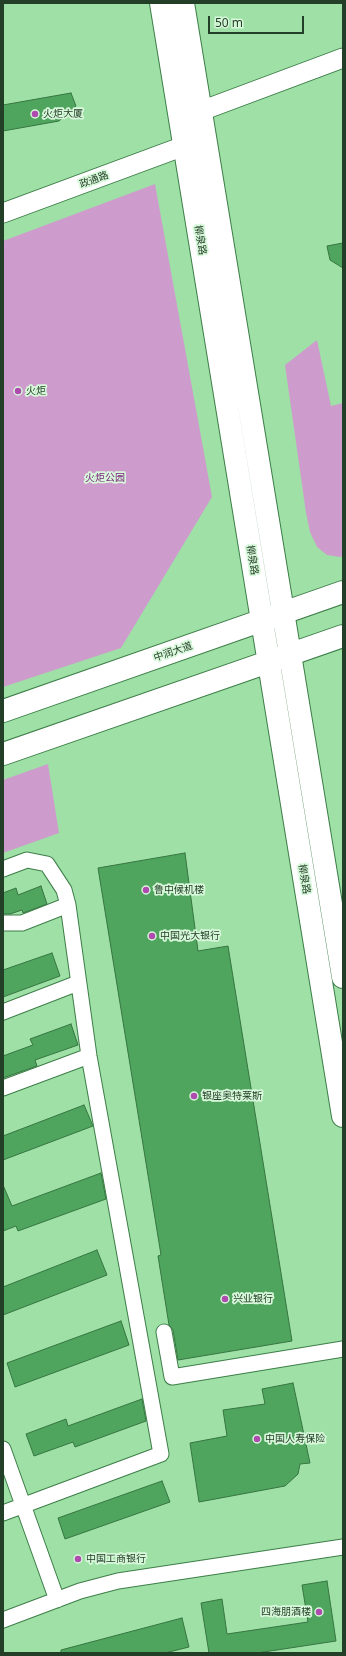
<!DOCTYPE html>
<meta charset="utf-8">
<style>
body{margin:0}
#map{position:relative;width:346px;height:1656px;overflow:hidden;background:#9ee0a6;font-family:"Noto Sans",sans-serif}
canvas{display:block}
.frame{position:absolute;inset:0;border:4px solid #243f27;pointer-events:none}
.scale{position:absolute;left:208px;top:16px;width:96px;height:18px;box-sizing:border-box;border:2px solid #243f27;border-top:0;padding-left:5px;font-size:12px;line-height:14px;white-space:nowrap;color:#243f27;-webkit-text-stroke:3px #d7f8da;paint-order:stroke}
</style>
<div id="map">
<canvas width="346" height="1656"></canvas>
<div class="frame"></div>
<div class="scale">50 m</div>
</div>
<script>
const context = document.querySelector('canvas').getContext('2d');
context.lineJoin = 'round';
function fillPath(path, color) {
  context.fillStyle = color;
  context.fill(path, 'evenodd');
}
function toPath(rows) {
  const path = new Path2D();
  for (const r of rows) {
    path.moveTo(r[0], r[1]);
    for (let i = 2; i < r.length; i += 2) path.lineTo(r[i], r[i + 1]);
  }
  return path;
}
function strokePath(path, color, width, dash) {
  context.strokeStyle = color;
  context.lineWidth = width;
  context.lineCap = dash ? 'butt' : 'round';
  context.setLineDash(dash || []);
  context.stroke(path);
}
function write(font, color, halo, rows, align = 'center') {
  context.font = font + ' "Noto Sans","Noto Sans SC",sans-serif';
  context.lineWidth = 3.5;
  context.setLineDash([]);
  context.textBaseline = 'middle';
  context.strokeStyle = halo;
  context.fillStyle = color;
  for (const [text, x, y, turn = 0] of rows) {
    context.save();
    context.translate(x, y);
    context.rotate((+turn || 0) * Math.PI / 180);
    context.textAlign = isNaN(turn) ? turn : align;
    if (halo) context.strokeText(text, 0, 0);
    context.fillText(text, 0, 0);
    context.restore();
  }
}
fillPath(toPath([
 [155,184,212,497,121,648,3,687,3,241],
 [317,340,331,406,343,403,343,556,340,557,327,555,317,547,310,532,306,513,285,365],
 [48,764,59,833,3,853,3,780]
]), '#ce9ccc');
const building = toPath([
 [71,93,76,106,59,121,3,131,3,105,71,93],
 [343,243,343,268,330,260,327,246,343,243],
 [185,853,198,951,228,946,292,1341,178,1360,173,1330,169,1325,158,1256,161,1255,98,868,185,853],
 [41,886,47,904,23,913,22,910,10,914,3,914,3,893,16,888,18,895,41,886],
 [52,953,60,976,3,997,3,970,52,953],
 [71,1024,78,1045,35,1060,37,1066,3,1078,3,1056,33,1045,30,1039,71,1024],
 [84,1105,93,1126,3,1160,3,1136,84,1105],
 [101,1173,106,1199,18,1231,16,1226,3,1231,3,1185,12,1206,101,1173],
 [97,1250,107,1275,3,1315,3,1287,97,1250],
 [121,1321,129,1345,15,1387,7,1363,121,1321],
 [293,1383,310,1463,300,1464,298,1474,285,1486,199,1502,190,1443,227,1436,223,1410,265,1404,262,1389,293,1383],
 [142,1399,146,1421,75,1447,73,1442,34,1456,26,1434,66,1419,68,1426,142,1399],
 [162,1481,170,1502,65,1539,58,1518,162,1481],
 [327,1581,336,1641,257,1653,209,1653,201,1603,222,1599,227,1634,308,1622,302,1585,327,1581],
 [182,1618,189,1647,165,1653,61,1653,61,1650,182,1618]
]);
fillPath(building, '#4fa45e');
strokePath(building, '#367641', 1);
const minor = toPath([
 [3,869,27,860,47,864,64,890,68,905,89,1056,161,1454,3,1513],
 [3,923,22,923,68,905],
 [3,1012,78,983],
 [3,1088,89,1056],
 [164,1332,172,1377,343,1349],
 [3,1449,57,1600],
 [3,1620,80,1591,118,1581,343,1547]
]);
const tertiary = toPath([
 [201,111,343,58],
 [3,213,184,146]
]);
const primary = toPath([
 [161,3,343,1116],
 [183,3,343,977],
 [3,711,343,592],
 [3,754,343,636]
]);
strokePath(minor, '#3e7e49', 17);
strokePath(tertiary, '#3e7e49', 21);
strokePath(primary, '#3e7e49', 24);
strokePath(minor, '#fff', 15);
strokePath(tertiary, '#fff', 19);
strokePath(primary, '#fff', 22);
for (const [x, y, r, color] of [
 [35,114,4,"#af4aaf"],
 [18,391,4,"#af4aaf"],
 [146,890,4,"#af4aaf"],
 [152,936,4,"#af4aaf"],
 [194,1096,4,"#af4aaf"],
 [225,1299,4,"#af4aaf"],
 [257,1439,4,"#af4aaf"],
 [78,1559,4,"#af4aaf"],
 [319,1612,4,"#af4aaf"]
]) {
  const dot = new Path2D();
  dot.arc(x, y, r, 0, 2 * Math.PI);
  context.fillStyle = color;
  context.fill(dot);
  strokePath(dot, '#d7f8da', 1.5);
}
write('10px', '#243f27', '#d7f8da', [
 ["火炬大厦",43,114],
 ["火炬",26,391],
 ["鲁中候机楼",154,890],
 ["中国光大银行",160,936],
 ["银座奥特莱斯",202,1096],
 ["兴业银行",233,1299],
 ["中国人寿保险",265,1439],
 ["中国工商银行",86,1559],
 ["四海朋酒楼",311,1612,"right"]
], 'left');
write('10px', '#243f27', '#d7f8da', [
 ["政通路",94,180,-20],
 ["柳泉路",200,240,81],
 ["柳泉路",252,560,81],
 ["中润大道",173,652,-19],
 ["柳泉路",304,879,81]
]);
write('10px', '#7b227c', '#d7f8da', [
 ["火炬公园",105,478]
]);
</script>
